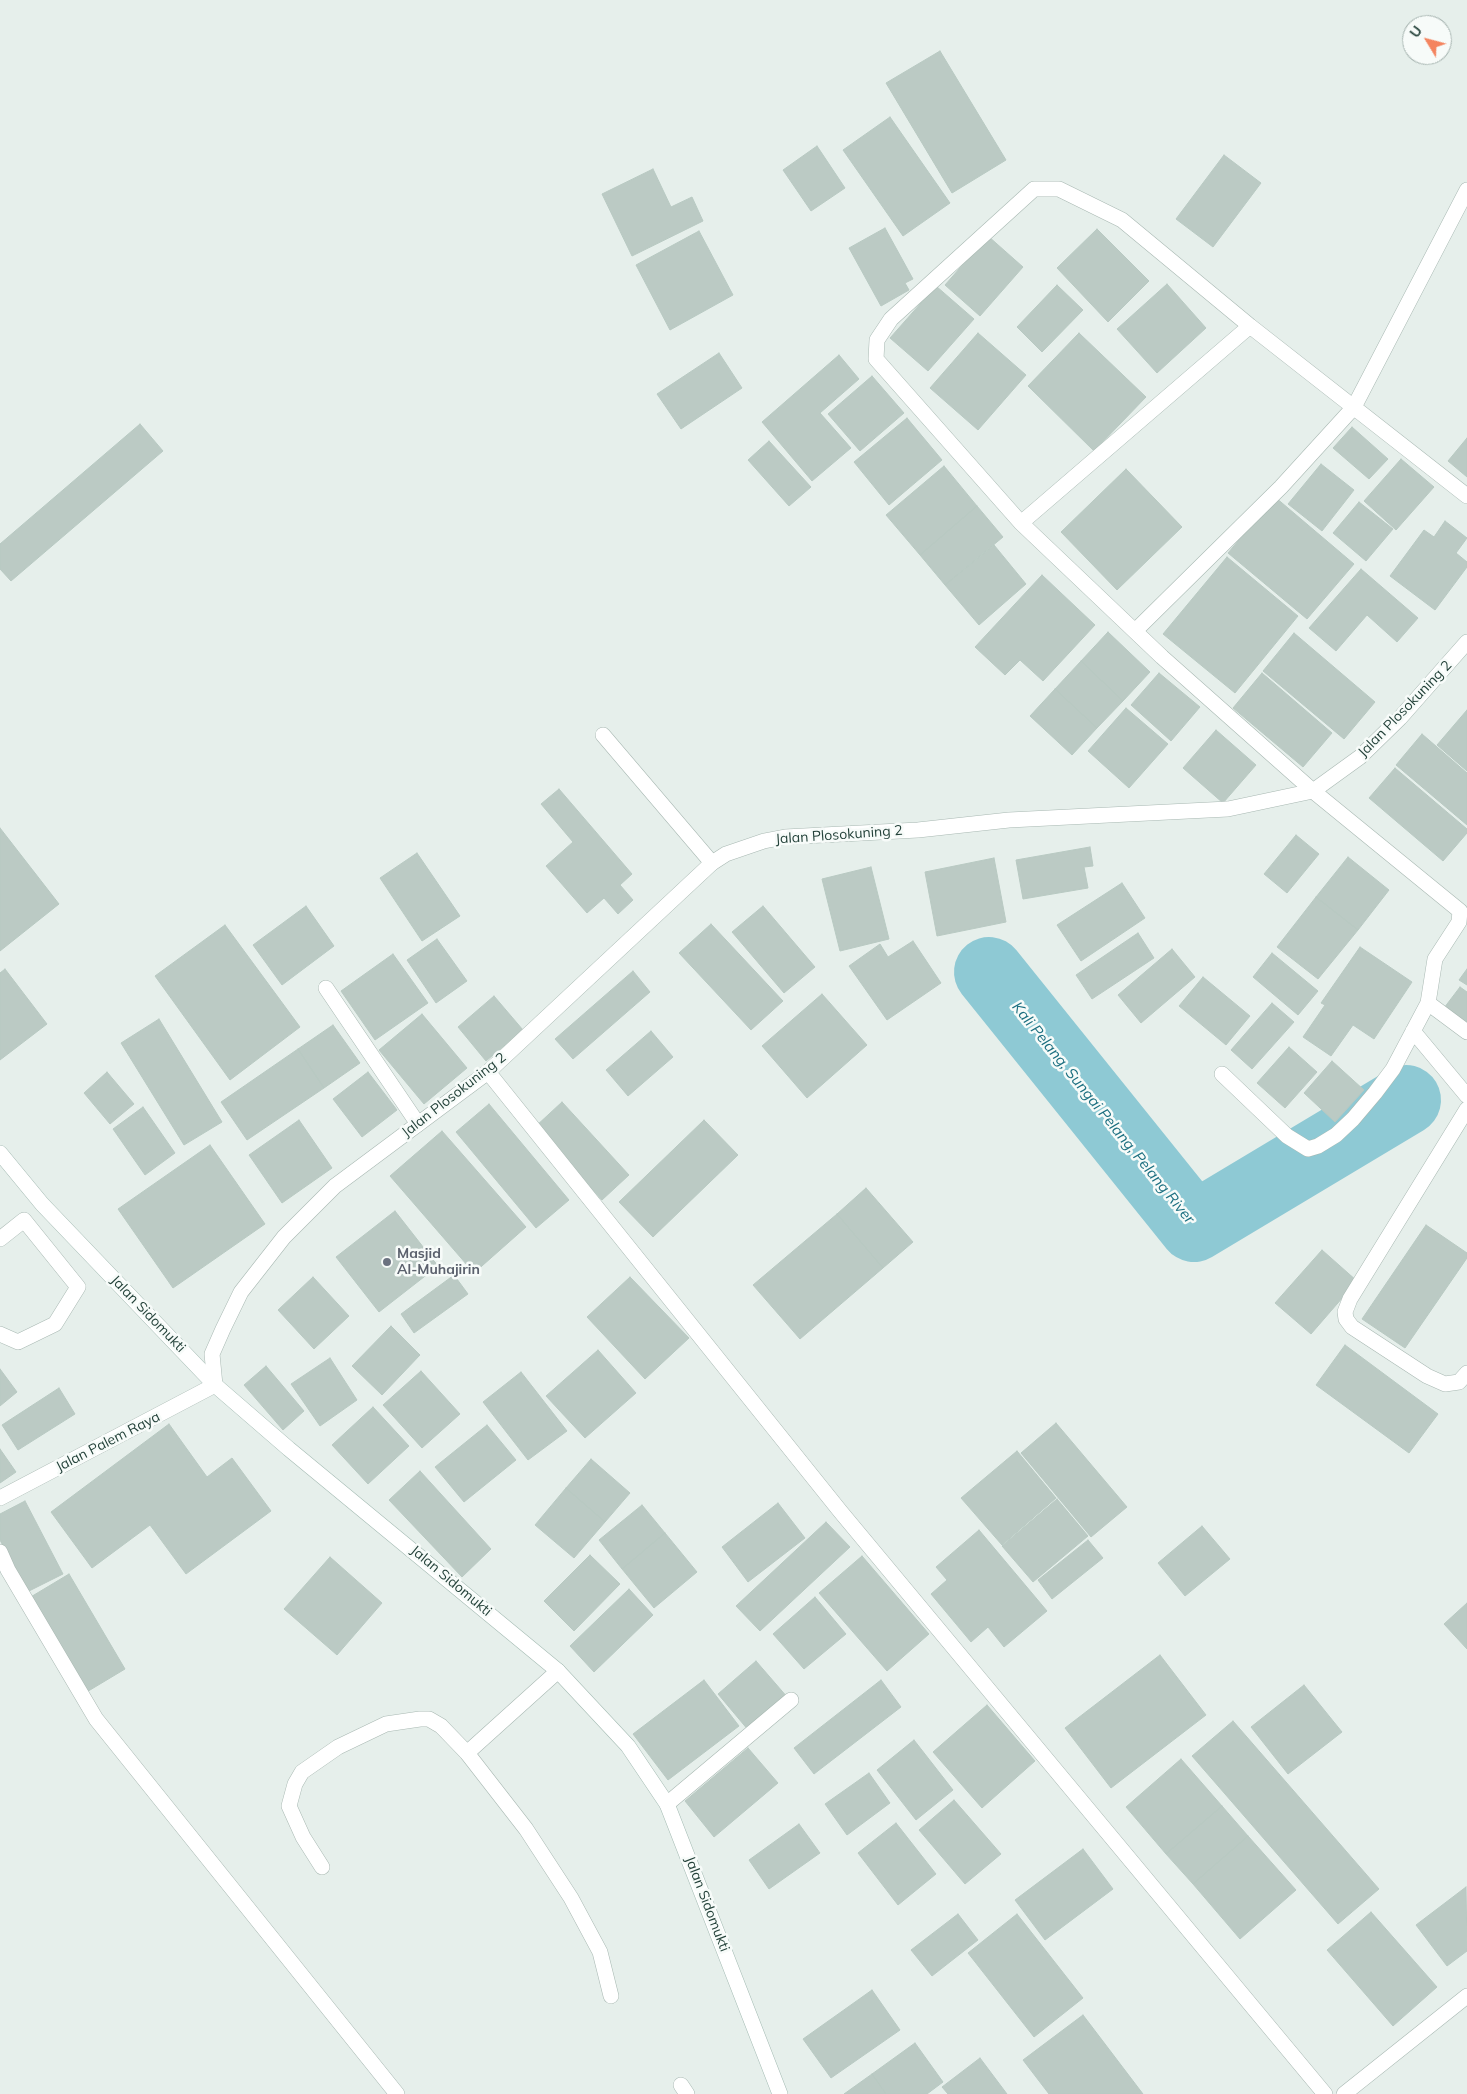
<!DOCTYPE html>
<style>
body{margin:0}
#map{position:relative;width:1467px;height:2094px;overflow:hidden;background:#e6efeb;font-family:Mulish,sans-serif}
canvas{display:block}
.north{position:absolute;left:1402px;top:15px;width:50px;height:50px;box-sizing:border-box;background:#f7fbf9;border:1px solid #a3b1ad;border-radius:50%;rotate:307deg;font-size:14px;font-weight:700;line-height:20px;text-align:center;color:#24423a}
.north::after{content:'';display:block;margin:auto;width:18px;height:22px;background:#f4845f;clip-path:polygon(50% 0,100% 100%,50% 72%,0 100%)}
</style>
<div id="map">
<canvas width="1467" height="2094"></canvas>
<div class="north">U</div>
</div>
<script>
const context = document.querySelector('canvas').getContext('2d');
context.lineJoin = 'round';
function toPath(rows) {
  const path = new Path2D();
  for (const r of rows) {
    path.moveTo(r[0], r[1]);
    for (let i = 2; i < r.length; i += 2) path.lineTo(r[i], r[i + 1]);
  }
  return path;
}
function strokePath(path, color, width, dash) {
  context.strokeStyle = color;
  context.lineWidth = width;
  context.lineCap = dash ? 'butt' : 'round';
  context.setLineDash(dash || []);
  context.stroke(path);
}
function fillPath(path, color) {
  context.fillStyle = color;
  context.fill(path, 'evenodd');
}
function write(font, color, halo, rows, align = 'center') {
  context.font = font + ' Mulish,sans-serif';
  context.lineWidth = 5;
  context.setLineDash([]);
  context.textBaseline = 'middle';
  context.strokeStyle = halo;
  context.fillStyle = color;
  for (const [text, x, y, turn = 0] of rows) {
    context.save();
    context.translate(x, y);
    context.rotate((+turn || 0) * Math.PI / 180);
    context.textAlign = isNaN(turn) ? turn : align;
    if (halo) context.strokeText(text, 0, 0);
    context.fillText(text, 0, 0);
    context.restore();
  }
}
strokePath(toPath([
 [989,972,1194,1227,1406,1100]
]), '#8ec9d4', 70);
const building = toPath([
 [940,51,1006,160,952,193,886,83,940,51],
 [890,117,950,203,903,236,843,150,890,117],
 [817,146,845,188,811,211,783,170,817,146],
 [1224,155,1261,183,1213,247,1176,219,1224,155],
 [653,169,671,207,692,197,703,221,632,256,602,194,653,169],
 [885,228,913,279,905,283,909,290,881,306,849,248,885,228],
 [1097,229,1149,281,1108,322,1057,268,1097,229],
 [699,231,733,295,670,330,636,265,699,231],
 [988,236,1023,267,980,316,945,285,988,236],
 [1167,284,1206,328,1157,373,1117,329,1167,284],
 [1057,285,1083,310,1042,352,1017,327,1057,285],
 [936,286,974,319,928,371,890,338,936,286],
 [978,333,1026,375,978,430,930,388,978,333],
 [1079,333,1146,397,1094,451,1028,386,1079,333],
 [719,353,742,388,681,429,657,394,719,353],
 [839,355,859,379,820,413,851,448,812,481,762,422,839,355],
 [872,376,904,413,860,451,828,414,872,376],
 [907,418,942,460,889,505,854,462,907,418],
 [140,424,163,451,11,581,0,569,0,544,140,424],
 [1352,427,1388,459,1369,479,1333,448,1352,427],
 [1467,438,1467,477,1448,461,1467,438],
 [769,441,811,487,789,506,748,460,769,441],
 [1401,459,1434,487,1396,530,1364,501,1401,459],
 [1321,464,1354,490,1322,531,1288,504,1321,464],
 [944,466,977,506,920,555,886,515,944,466],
 [1126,469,1182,527,1117,590,1061,532,1126,469],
 [1275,497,1354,564,1307,619,1228,553,1275,497],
 [1359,502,1393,529,1366,561,1333,533,1359,502],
 [977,506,1003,537,945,585,920,555,977,506],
 [1445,521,1467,538,1456,553,1467,562,1467,567,1435,610,1390,576,1424,530,1434,537,1445,521],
 [994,545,1026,584,979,625,945,585,994,545],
 [1227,557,1298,616,1235,693,1163,634,1227,557],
 [1361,569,1418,618,1397,642,1367,615,1336,651,1309,628,1361,569],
 [1042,575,1095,625,1043,681,1020,660,1005,675,975,647,1042,575],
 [1108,632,1150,672,1123,701,1081,661,1108,632],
 [1294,633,1375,702,1344,739,1263,671,1294,633],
 [1081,661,1123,701,1097,728,1055,689,1081,661],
 [1159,673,1200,707,1171,741,1131,705,1159,673],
 [1262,673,1332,733,1303,767,1233,708,1262,673],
 [1055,689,1097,728,1072,755,1030,716,1055,689],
 [1126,708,1168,744,1129,788,1088,751,1126,708],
 [1467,710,1467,771,1437,745,1467,710],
 [1216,730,1256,765,1223,803,1183,768,1216,730],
 [1422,734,1467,773,1467,825,1396,765,1422,734],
 [1395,768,1467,829,1467,833,1443,861,1369,798,1395,768],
 [559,789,632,874,620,885,633,900,618,914,604,898,587,913,546,866,573,842,541,804,559,789],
 [0,828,59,904,0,951,0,828],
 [1296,835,1319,854,1287,893,1264,874,1296,835],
 [1090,847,1093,866,1084,867,1088,888,1023,899,1016,860,1090,847],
 [417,853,460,916,422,941,380,878,417,853],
 [1348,857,1389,890,1358,930,1316,897,1348,857],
 [994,858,1006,922,937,936,925,872,994,858],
 [871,867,889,939,840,951,822,879,871,867],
 [1122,883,1145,918,1081,961,1057,925,1122,883],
 [1316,897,1358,930,1318,979,1277,947,1316,897],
 [306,906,334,946,282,985,253,945,306,906],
 [763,906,815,967,784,993,732,932,763,906],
 [711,924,783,1001,751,1030,679,953,711,924],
 [225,925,300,1027,230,1080,155,976,225,925],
 [1138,933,1154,958,1092,999,1076,975,1138,933],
 [437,939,467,981,436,1003,407,960,437,939],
 [913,941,941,983,887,1020,849,966,880,944,888,957,913,941],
 [1360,947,1412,982,1374,1039,1353,1025,1331,1056,1303,1037,1325,1005,1321,1003,1360,947],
 [1172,949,1195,977,1141,1023,1118,995,1172,949],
 [1272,953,1318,991,1298,1015,1253,977,1272,953],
 [393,954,428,1003,375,1040,341,991,393,954],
 [5,969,47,1024,0,1060,0,973,5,969],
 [1467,969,1467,985,1459,980,1467,969],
 [633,971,650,992,573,1059,555,1039,633,971],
 [1203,977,1250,1016,1226,1045,1179,1006,1203,977],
 [1460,987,1467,992,1467,1025,1444,1008,1460,987],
 [822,994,867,1045,807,1098,762,1046,822,994],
 [494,996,523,1030,486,1061,458,1027,494,996],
 [1272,1003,1294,1022,1252,1069,1231,1050,1272,1003],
 [422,1014,467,1068,424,1104,379,1050,422,1014],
 [159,1019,222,1122,184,1145,121,1043,159,1019],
 [333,1025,360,1063,324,1088,298,1049,333,1025],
 [651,1031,673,1057,628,1096,606,1070,651,1031],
 [1289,1047,1317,1072,1285,1108,1257,1083,1289,1047],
 [298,1049,324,1088,247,1140,221,1102,298,1049],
 [1332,1061,1364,1090,1335,1122,1304,1093,1332,1061],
 [107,1072,134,1104,110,1124,84,1093,107,1072],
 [368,1072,397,1110,362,1137,333,1099,368,1072],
 [562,1102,629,1175,602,1200,535,1127,562,1102],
 [489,1104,569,1200,536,1228,456,1132,489,1104],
 [143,1107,175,1153,145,1175,113,1129,143,1107],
 [299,1120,332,1168,282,1203,249,1155,299,1120],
 [704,1120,738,1155,653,1237,619,1202,704,1120],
 [442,1131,526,1227,474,1273,390,1176,442,1131],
 [210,1145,265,1224,173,1288,118,1209,210,1145],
 [866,1188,913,1242,883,1268,837,1214,866,1188],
 [395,1211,438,1266,379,1312,336,1257,395,1211],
 [837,1214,883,1268,800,1339,753,1285,837,1214],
 [1426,1225,1467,1253,1467,1258,1405,1348,1362,1319,1426,1225],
 [1322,1250,1357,1281,1311,1334,1275,1303,1322,1250],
 [454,1275,468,1294,414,1333,401,1314,454,1275],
 [313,1277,349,1316,314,1349,278,1310,313,1277],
 [630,1277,689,1338,645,1379,587,1317,630,1277],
 [391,1326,420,1355,382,1395,352,1366,391,1326],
 [1345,1345,1438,1414,1409,1453,1316,1385,1345,1345],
 [598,1350,636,1393,585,1438,546,1396,598,1350],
 [330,1358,357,1400,320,1426,291,1384,330,1358],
 [266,1366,304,1411,283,1430,244,1385,266,1366],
 [0,1369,17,1392,0,1406,0,1369],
 [421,1371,460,1414,422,1448,383,1405,421,1371],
 [521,1372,567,1431,528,1460,483,1402,521,1372],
 [59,1388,75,1414,18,1450,2,1425,59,1388],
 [373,1407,409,1446,368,1484,332,1445,373,1407],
 [1056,1423,1127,1507,1091,1537,1021,1453,1056,1423],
 [169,1424,207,1477,232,1458,271,1511,186,1574,150,1525,92,1568,51,1512,169,1424],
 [487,1425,516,1460,464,1502,435,1467,487,1425],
 [0,1449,16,1472,0,1483,0,1449],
 [1017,1451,1056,1498,1002,1545,961,1498,1017,1451],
 [591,1459,630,1493,605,1522,566,1488,591,1459],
 [420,1471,491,1549,462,1577,389,1500,420,1471],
 [566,1488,605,1522,574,1558,535,1525,566,1488],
 [1057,1499,1088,1536,1033,1582,1002,1546,1057,1499],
 [25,1501,63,1574,27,1592,0,1540,0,1514,25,1501],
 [778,1503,805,1538,748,1582,722,1547,778,1503],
 [642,1505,665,1533,622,1569,599,1540,642,1505],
 [826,1522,850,1547,760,1631,736,1606,826,1522],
 [1202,1526,1230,1559,1185,1596,1158,1563,1202,1526],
 [979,1530,1047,1611,1004,1647,988,1627,971,1642,931,1594,947,1580,936,1567,979,1530],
 [665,1533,697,1572,654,1608,622,1569,665,1533],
 [1088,1540,1103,1558,1052,1599,1038,1580,1088,1540],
 [590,1555,620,1584,574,1631,544,1601,590,1555],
 [862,1556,929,1634,887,1671,819,1593,862,1556],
 [330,1557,382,1603,337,1655,284,1609,330,1557],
 [69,1574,125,1669,85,1693,29,1598,69,1574],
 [629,1589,653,1615,594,1672,570,1646,629,1589],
 [815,1597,846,1634,804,1669,773,1634,815,1597],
 [1467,1603,1467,1649,1444,1624,1467,1603],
 [1160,1655,1206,1715,1111,1788,1065,1728,1160,1655],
 [756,1661,788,1698,749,1731,718,1694,756,1661],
 [704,1680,739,1726,668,1780,633,1734,704,1680],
 [881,1680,901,1707,814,1774,794,1748,881,1680],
 [1304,1685,1342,1732,1288,1774,1251,1727,1304,1685],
 [987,1705,1035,1761,982,1808,933,1752,987,1705],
 [1233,1721,1379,1889,1338,1924,1192,1756,1233,1721],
 [914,1740,953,1790,916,1820,877,1770,914,1740],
 [748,1748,778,1783,714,1837,685,1801,748,1748],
 [1181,1759,1222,1806,1166,1854,1126,1807,1181,1759],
 [869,1773,890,1803,847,1835,825,1804,869,1773],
 [954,1800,1001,1854,965,1884,919,1830,954,1800],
 [1222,1806,1248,1836,1193,1884,1166,1854,1222,1806],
 [896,1823,936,1874,898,1905,858,1853,896,1823],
 [799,1824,820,1853,769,1889,749,1860,799,1824],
 [1248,1836,1296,1890,1240,1939,1193,1884,1248,1836],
 [1083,1849,1113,1889,1045,1940,1015,1900,1083,1849],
 [1466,1887,1467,1951,1447,1966,1416,1925,1466,1887],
 [1371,1912,1437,1987,1393,2026,1327,1950,1371,1912],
 [958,1914,978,1940,932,1976,911,1950,958,1914],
 [1017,1914,1083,1998,1034,2037,968,1953,1017,1914],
 [872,1990,900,2030,831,2078,803,2039,872,1990],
 [1083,2015,1143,2094,1049,2094,1023,2060,1083,2015],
 [915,2043,943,2082,927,2094,886,2094,872,2074,915,2043],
 [980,2058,1007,2094,948,2094,942,2087,980,2058],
 [872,2074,886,2094,844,2094,872,2074]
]);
fillPath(building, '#bbcac4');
strokePath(building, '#b8c9c2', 1);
const service = toPath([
 [603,735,712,863],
 [326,988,418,1124],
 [0,1552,8,1570,96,1719,397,2094],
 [558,1671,467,1753,526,1829,571,1898,600,1952,611,1996],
 [322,1867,303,1837,289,1806,295,1784,302,1772,338,1747,386,1724,420,1719,429,1719,441,1726,467,1753],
 [681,2085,687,2094]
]);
const minor = toPath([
 [1467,496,1250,326,1122,220,1059,189,1034,189,891,319,877,340,876,359,1021,523,1162,657,1313,791,1460,911,1459,922,1435,959,1428,1003,1467,1032],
 [1021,523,1250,326],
 [1135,631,1281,487,1354,407,1467,190],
 [1413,1031,1467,1096],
 [488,1072,840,1511,1325,2094],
 [1222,1074,1287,1136,1308,1149,1318,1146,1336,1135,1353,1119,1375,1093,1393,1069,1428,1003],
 [1467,1109,1350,1299,1345,1312,1346,1319,1352,1327,1427,1376,1445,1384,1459,1382,1467,1373],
 [0,1239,24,1220,78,1287,55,1324,18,1342,0,1334],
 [0,1498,215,1385,212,1354,223,1329,241,1292,284,1237,335,1186,488,1072,712,863,726,854,764,841,785,837,918,830,1009,820,1228,809,1313,791,1360,757,1400,718,1467,642],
 [667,1804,791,1700],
 [1344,2094,1467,1996]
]);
const secondary = toPath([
 [0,1153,42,1204,215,1385,289,1449,558,1671,628,1746,667,1804,780,2094]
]);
strokePath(service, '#a8b8b2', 16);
strokePath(minor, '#a8b8b2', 16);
strokePath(secondary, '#a4bbb3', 16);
strokePath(service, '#fff', 15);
strokePath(minor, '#fff', 15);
strokePath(secondary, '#fff', 15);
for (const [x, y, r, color] of [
 [387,1262,5,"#6b7280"]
]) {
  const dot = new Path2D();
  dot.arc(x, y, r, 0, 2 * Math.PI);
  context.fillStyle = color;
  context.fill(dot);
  strokePath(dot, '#f7fbf9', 2);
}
write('14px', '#24423a', '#f7fbf9', [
 ["Jalan Plosokuning 2",1405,709,-46],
 ["Jalan Plosokuning 2",839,835,-4],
 ["Jalan Plosokuning 2",454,1095,-38],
 ["Jalan Sidomukti",148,1314,46],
 ["Jalan Palem Raya",108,1442,-27],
 ["Jalan Sidomukti",451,1581,40],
 ["Jalan Sidomukti",707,1904,69]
]);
write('bold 14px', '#5b616d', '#f7fbf9', [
 ["Masjid",397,1254],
 ["Al-Muhajirin",397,1270]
], 'left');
write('italic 15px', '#1c6f80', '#f7fbf9', [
 ["Kali Pelang, Sungai Pelang, Pelang River",1103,1113,51]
]);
</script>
